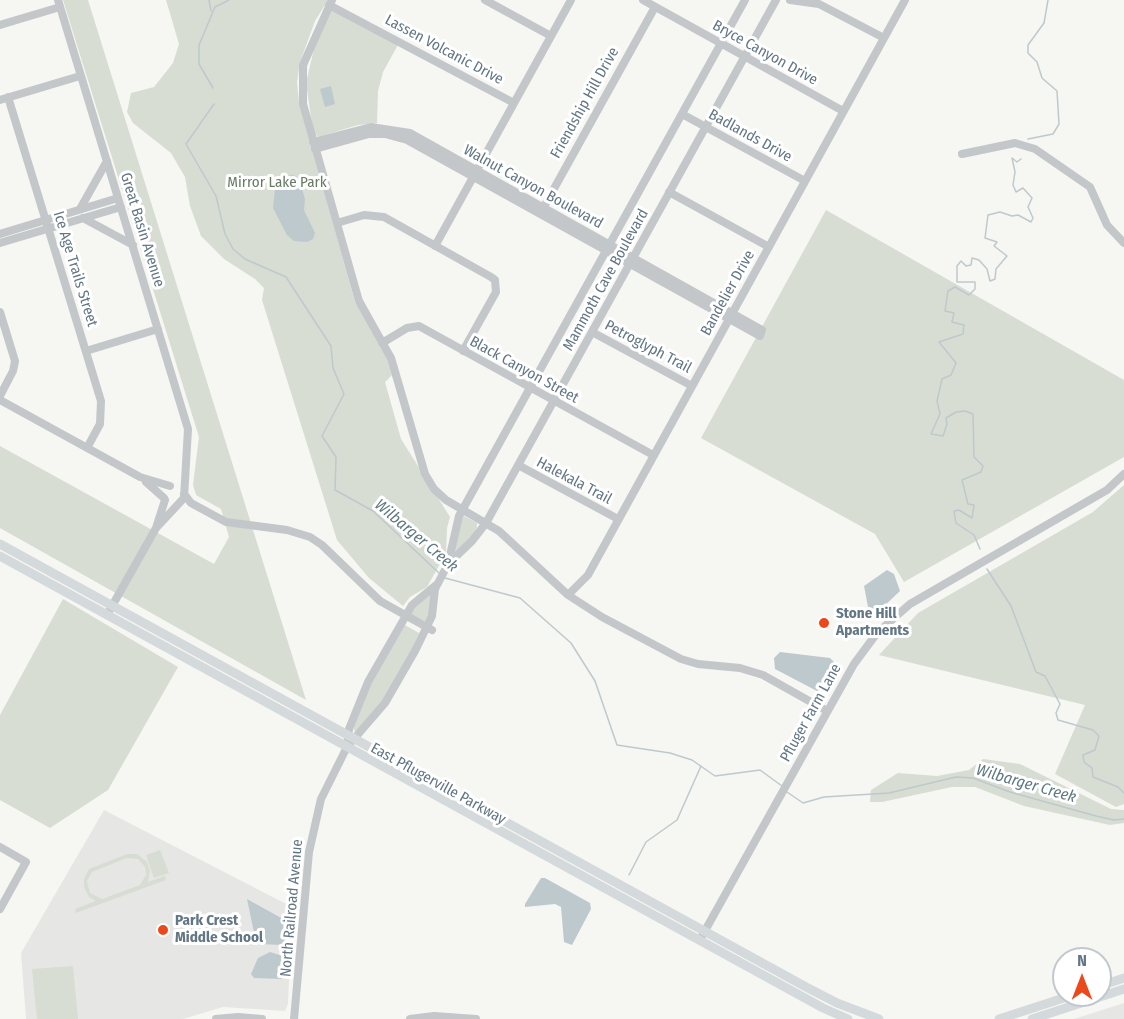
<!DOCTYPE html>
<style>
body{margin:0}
#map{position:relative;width:1124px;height:1019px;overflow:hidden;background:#f6f6f2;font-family:"Fira Sans Condensed",sans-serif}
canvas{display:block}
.north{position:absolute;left:1052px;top:947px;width:60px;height:60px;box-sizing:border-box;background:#fff;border:2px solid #c1c8ce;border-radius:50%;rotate:0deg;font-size:16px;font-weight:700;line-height:24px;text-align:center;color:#637684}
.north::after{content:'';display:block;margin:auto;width:21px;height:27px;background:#eb491c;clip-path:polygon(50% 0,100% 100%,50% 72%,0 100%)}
</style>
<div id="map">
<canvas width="1124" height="1019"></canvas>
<div class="north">N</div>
</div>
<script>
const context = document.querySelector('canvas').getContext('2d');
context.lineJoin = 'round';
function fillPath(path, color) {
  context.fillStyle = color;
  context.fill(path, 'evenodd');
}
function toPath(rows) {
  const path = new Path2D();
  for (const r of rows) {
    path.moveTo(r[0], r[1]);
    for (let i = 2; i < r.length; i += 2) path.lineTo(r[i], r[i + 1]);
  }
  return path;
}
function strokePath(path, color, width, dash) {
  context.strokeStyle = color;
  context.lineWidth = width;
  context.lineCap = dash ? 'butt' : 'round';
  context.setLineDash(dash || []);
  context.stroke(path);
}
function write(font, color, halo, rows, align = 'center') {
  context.font = font + ' "Fira Sans Condensed",sans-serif';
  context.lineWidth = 6;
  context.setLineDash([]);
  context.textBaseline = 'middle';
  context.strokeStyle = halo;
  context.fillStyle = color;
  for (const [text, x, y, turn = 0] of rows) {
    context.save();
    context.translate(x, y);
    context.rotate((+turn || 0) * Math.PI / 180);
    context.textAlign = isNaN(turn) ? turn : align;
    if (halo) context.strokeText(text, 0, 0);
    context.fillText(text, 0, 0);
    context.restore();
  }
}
fillPath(toPath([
 [104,810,292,907,288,1004,285,1011,223,1007,183,1019,26,1019,21,953],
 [1124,1003,1124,1019,1074,1019]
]), '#e6e7e5');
fillPath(toPath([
 [63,0,88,0,306,700,0,528,0,446,214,564,229,537,221,509,196,495,193,485,199,437],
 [166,0,328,0,315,21,300,62,297,82,299,102,355,302,385,351,392,375,385,382,401,439,450,517,447,528,446,553,427,587,410,597,403,606,369,578,337,540,262,300,264,288,255,279,224,259,201,236,190,206,185,177,171,153,133,123,127,112,131,93,154,87,173,63,179,44],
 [331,9,399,43,383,72,378,91,377,123,358,125,318,137,313,131,306,83,314,49],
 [826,210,1124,380,1124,457,904,582,875,534,701,438],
 [1124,485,1124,804,1116,807,1055,774,1085,705,879,655,918,613,1093,512],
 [464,516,477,523,477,527,471,539,453,553,461,518],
 [431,594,431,611,426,622,410,615,413,607],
 [63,599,178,667,108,790,50,828,0,800,0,715],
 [403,624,419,633,412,649,380,706,355,732,353,727,369,685],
 [983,759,1020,764,1111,809,1124,810,1124,823,1110,825,1024,806,975,787,952,787,882,802,870,802,871,790,898,773,937,776,969,770],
 [160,850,169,873,154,878,146,855],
 [127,854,137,854,147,862,150,871,148,882,165,876,166,880,76,913,75,909,96,901,89,897,84,887,84,879,89,869],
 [127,858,138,859,145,867,146,875,140,885,102,899,90,893,87,881,92,872],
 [73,966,78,1019,37,1019,32,969]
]), '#d7ddd2');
fillPath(toPath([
 [331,86,335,104,325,107,320,89],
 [291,175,296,176,300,182,305,199,304,210,315,233,313,239,307,242,294,241,287,235,273,208,275,188],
 [887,570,894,574,900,591,879,611,874,612,868,607,864,586],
 [780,652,830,658,836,664,821,690,817,691,775,669,774,658],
 [541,878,545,878,590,903,591,909,572,945,564,942,561,907,555,904,525,907,525,904],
 [247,899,283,919,285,941,282,945,259,944,256,942],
 [270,952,283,956,282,979,254,978,251,974,258,958]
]), '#bec9ce');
strokePath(toPath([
 [209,0,211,11],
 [213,88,199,64,199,45,215,7,229,0],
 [214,104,186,144,216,196,225,234,233,249,245,259,286,277,331,346,333,368,344,394,322,436,336,457,335,490,373,511,439,573],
 [1028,139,1053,134,1059,124,1057,91,1042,78,1037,62,1028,53,1028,45,1044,23,1048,0],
 [980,549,974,535,956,523,954,511,959,510,972,518,974,505,968,504,962,480,981,472,983,466,974,457,973,414,965,411,956,412,946,418,947,424,943,436,931,434,940,414,937,401,942,379,951,375,956,363,939,342,963,334,964,325,952,322,954,313,945,311,948,291,955,287,969,295,975,289,975,282,957,282,957,266,961,261,966,266,971,265,972,258,979,260,987,269,990,281,995,279,996,269,1007,256,994,246,997,242,985,238,988,215,1000,212,1012,216,1018,215,1031,222,1033,218,1028,207,1032,198,1023,188,1016,192,1013,185,1015,172,1012,158,1017,162,1021,159],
 [987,569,1011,606,1036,672,1045,676,1060,704,1056,713,1058,720,1093,730,1099,736,1095,750,1083,755,1084,762,1092,768,1093,777,1118,787,1124,793],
 [445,578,520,598,571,643,595,681,617,745,670,753,692,760,715,776,760,770,782,786],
 [787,792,803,803,824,797,889,793,956,777,973,778,1010,792,1096,816,1114,820,1124,819],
 [629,875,646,842,677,820,701,766]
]), '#bec9ce', 1.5);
strokePath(toPath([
 [58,0,188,429,184,498,156,528],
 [332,0,303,65,303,104,359,301,391,358,425,474,434,489,446,500,499,531,568,595,602,617,681,659,698,664,740,668,763,675,827,711],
 [485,0,551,36],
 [643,0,843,111],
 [790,0,819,4,884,38],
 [329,5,514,103],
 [0,25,60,7],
 [8,97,101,401,100,424,87,448],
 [0,100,80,76],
 [682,114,805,181],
 [313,142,371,127,410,133,762,330,760,336,407,140,385,134,369,134,315,149],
 [962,154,1015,143,1035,149,1090,187,1107,225,1124,243],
 [669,192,769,247],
 [80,209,107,161],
 [541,212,655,7],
 [83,218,133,245],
 [337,223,364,215,384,217,491,277,495,280,496,292,463,351],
 [0,234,118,198],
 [0,243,121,207],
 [435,246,571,0],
 [0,312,15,361,13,371,0,396],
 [592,332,692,386],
 [382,343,407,328,419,326,653,455],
 [86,351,158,329],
 [0,400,140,477,170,486],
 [518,465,618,519],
 [146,482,164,498],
 [184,494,191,503,226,522,287,530,310,537,322,545,380,601,432,630],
 [449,563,472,541,486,523,776,0],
 [568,595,588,575,905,0],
 [107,615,156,528,165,500],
 [347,747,385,703,415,651,432,616,435,589,448,564,459,516,745,0],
 [0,847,26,862,0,909],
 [702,936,854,664,877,633,910,604,1107,490,1124,474],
 [216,1019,238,1017,262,1019],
 [294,1019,309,852,321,799,347,747,349,729,368,682,412,605,436,585],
 [410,1019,434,1016,476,1019]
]), '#c3c7ca', 8);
strokePath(toPath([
 [0,544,806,987,837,1003,879,1019],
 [0,556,823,1008,848,1019],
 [1100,986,1124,978],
 [999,1019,1073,995],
 [1032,1019,1124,989]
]), '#d4d9dc', 9);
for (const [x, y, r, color] of [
 [824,623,6,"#eb491c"],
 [163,930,6,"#eb491c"]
]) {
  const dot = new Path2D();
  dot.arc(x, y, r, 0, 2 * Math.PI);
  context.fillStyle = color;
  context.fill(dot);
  strokePath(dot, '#fff', 2);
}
write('15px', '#637684', '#fff', [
 ["Lassen Volcanic Drive",444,50,28],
 ["Bryce Canyon Drive",765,53,29],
 ["Friendship Hill Drive",585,103,-61],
 ["Badlands Drive",750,136,29],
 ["Walnut Canyon Boulevard",533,187,29],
 ["Great Basin Avenue",142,230,73],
 ["Ice Age Trails Street",75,269,73],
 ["Mammoth Cave Boulevard",606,280,-61],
 ["Bandelier Drive",728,293,-61],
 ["Petroglyph Trail",648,347,28],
 ["Black Canyon Street",524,370,29],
 ["Halekala Trail",574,481,28],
 ["Pfluger Farm Lane",811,713,-61],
 ["East Pflugerville Parkway",438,784,29],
 ["North Railroad Avenue",292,908,-85]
]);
write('15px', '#687b62', '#fff', [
 ["Mirror Lake Park",277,183]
]);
write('bold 15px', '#637684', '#fff', [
 ["Stone Hill",836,614],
 ["Apartments",836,631],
 ["Park Crest",175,921],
 ["Middle School",175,938]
], 'left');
write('italic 16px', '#5f7881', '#fff', [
 ["Wilbarger Creek",416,536,40],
 ["Wilbarger Creek",1026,784,16]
]);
</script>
